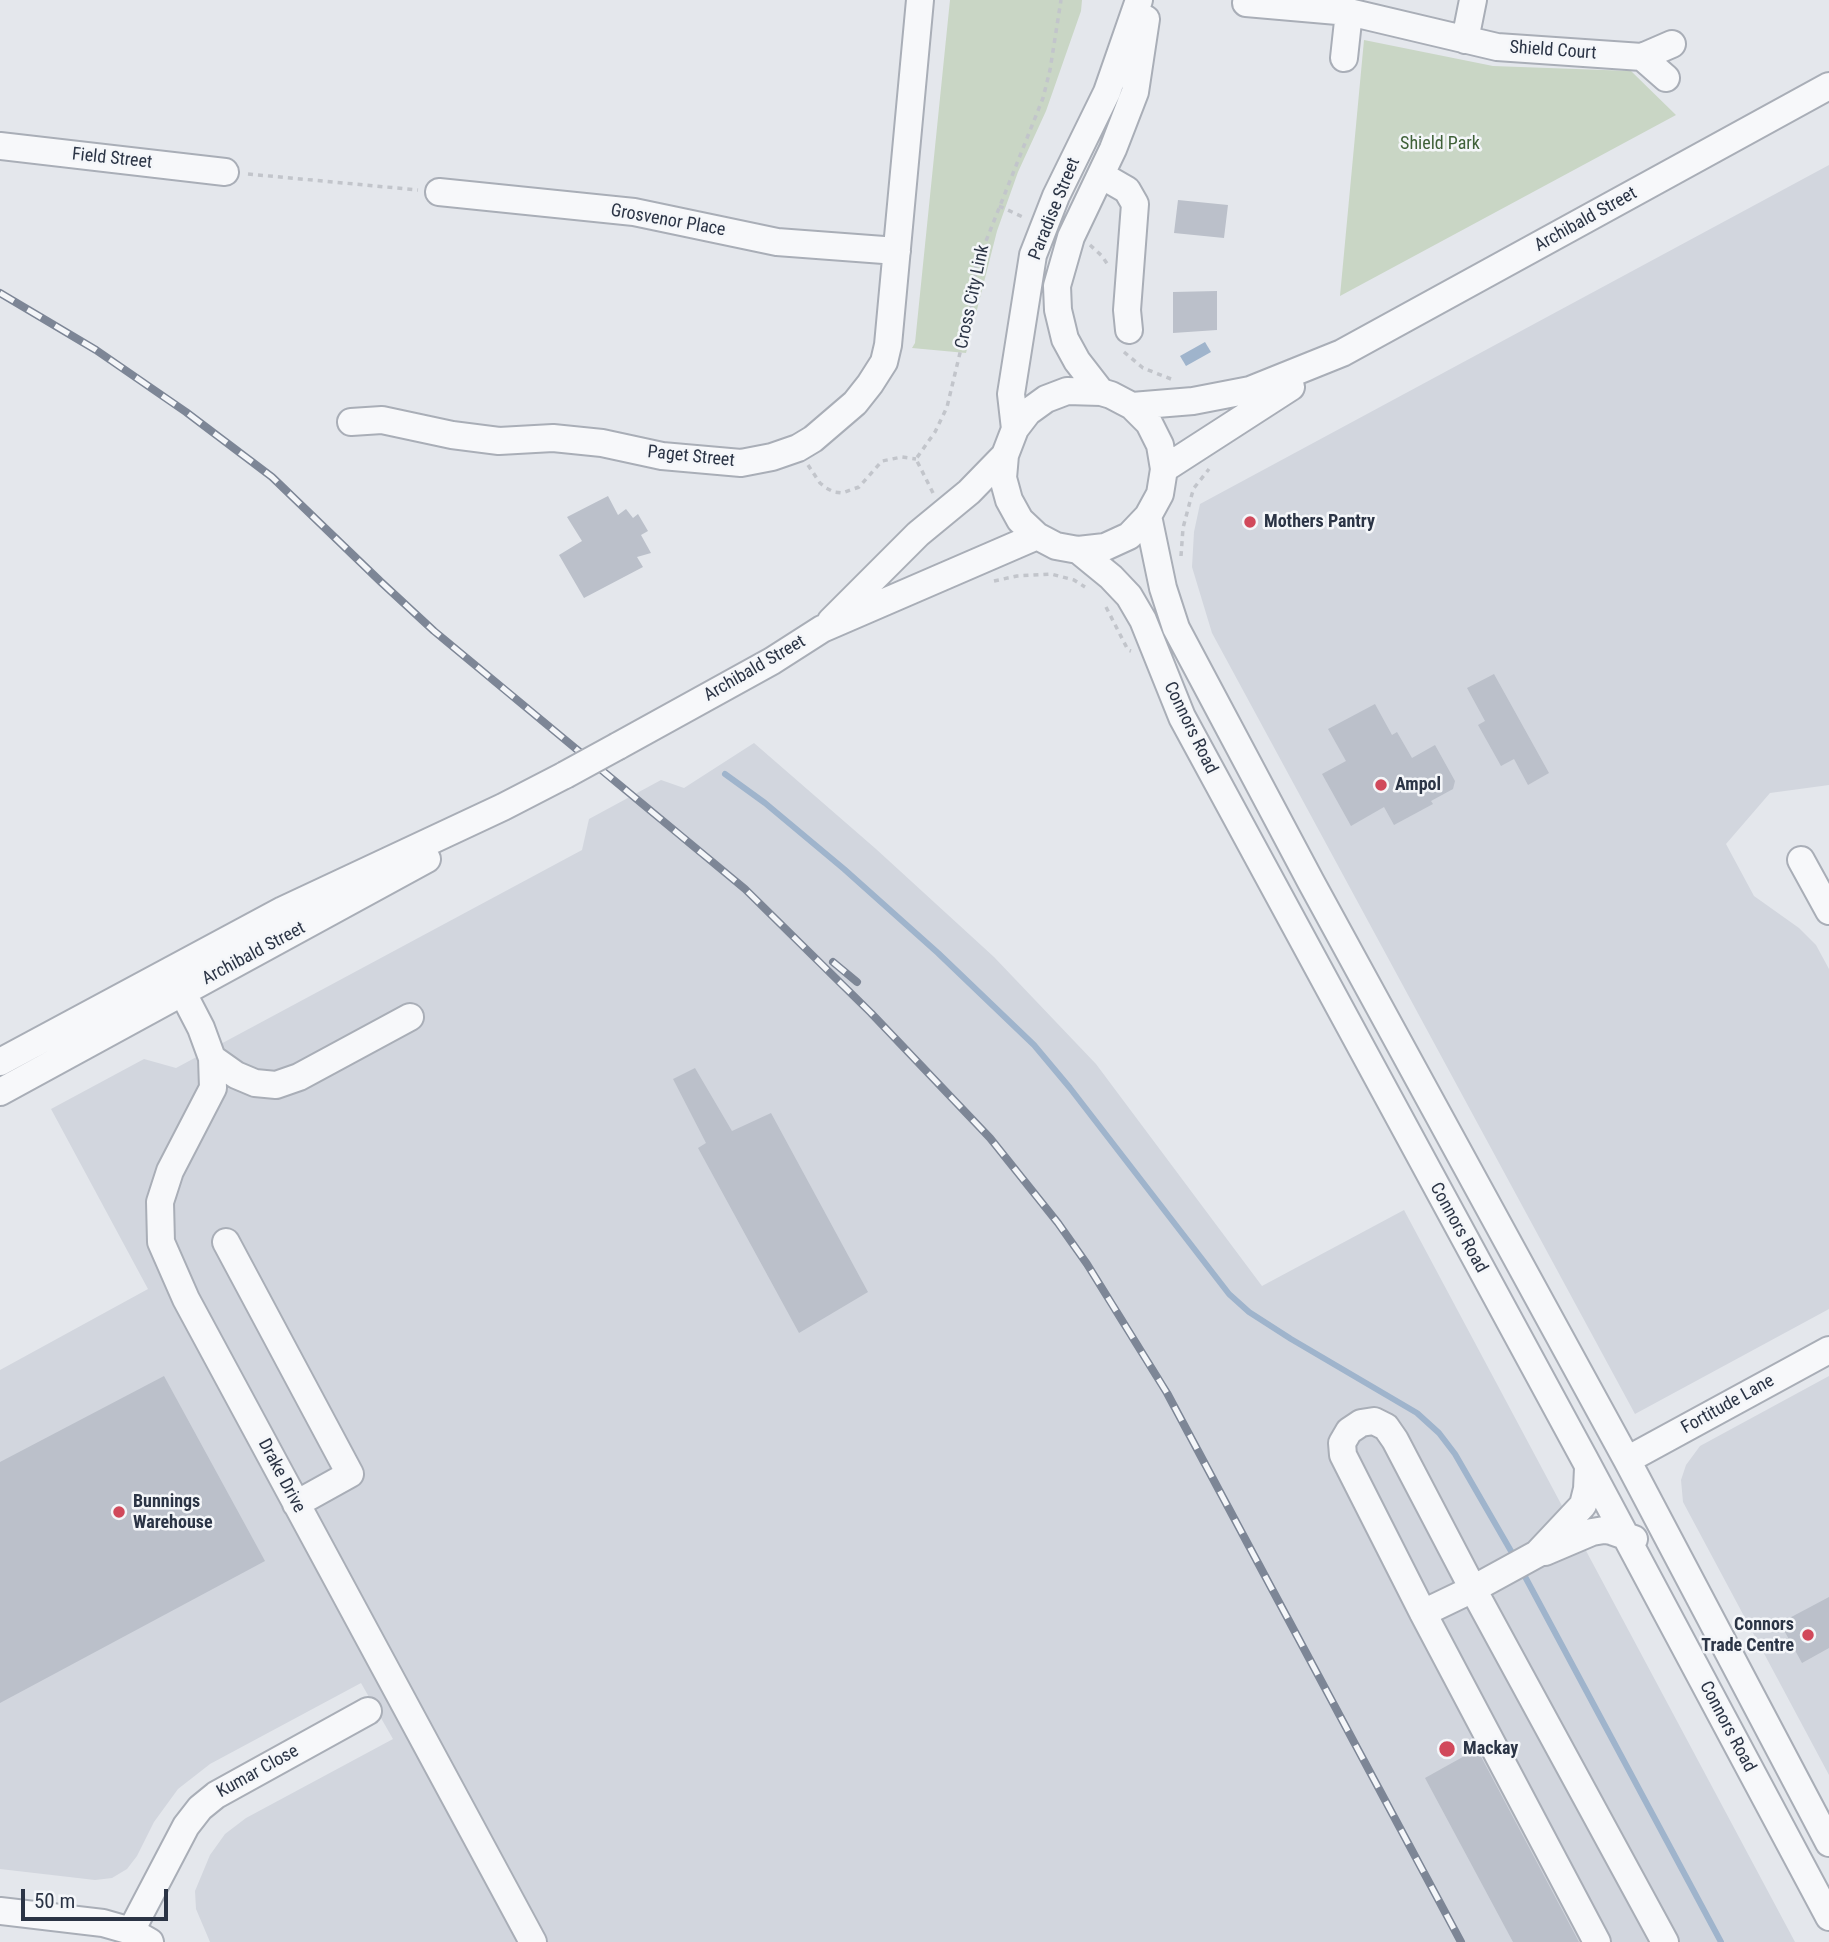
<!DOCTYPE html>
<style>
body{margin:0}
#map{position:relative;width:1829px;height:1942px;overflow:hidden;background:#e4e7ec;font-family:"Roboto Condensed",sans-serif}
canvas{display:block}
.scale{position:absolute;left:21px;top:1889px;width:147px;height:32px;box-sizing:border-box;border:4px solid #2b3445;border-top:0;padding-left:9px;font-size:21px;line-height:24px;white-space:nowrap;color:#2b3445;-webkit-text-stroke:5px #f4f6f9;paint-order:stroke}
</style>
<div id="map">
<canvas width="1829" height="1942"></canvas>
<div class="scale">50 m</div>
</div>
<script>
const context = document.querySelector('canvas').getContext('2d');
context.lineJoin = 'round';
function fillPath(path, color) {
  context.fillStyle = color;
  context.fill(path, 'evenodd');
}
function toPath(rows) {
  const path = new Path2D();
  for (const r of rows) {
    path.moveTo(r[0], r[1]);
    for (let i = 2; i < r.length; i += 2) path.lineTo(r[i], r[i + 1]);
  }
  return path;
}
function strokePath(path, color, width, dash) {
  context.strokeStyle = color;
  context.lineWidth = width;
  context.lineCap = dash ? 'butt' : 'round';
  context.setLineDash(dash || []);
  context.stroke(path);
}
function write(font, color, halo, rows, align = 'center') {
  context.font = font + ' "Roboto Condensed",sans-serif';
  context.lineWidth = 5;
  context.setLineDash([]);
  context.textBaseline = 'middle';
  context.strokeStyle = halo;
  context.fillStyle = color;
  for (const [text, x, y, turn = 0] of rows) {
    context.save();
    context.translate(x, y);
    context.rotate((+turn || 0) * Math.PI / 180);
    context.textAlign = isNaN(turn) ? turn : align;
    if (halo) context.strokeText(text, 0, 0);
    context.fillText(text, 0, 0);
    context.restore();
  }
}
fillPath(toPath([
 [1829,165,1829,785,1770,793,1726,844,1754,896,1799,928,1816,945,1829,969,1829,1309,1635,1414,1212,633,1192,567,1194,532,1200,504],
 [754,743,876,849,994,957,1096,1064,1262,1286,1404,1210,1795,1942,210,1942,196,1909,195,1891,210,1855,225,1834,246,1818,393,1739,361,1683,210,1764,178,1789,154,1822,137,1856,127,1869,112,1878,95,1880,0,1869,0,1370,148,1289,51,1109,144,1059,176,1068,582,850,589,819,661,780,684,788],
 [1829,1376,1829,1775,1683,1502,1681,1480,1686,1465,1700,1446]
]), '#d2d6de');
fillPath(toPath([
 [950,0,1082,0,1081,11,1046,111,1018,172,997,231,966,353,912,348,915,343],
 [1364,40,1493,66,1631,71,1676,115,1340,296]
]), '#c9d6c5');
fillPath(toPath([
 [1205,342,1211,352,1186,366,1180,356]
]), '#9fb4cc');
strokePath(toPath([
 [725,774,765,803,844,869,938,953,1034,1045,1070,1088,1229,1294,1249,1312,1291,1339,1417,1413,1439,1433,1455,1454,1515,1558],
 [1522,1571,1721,1942]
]), '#9fb4cc', 6);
fillPath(toPath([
 [1178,200,1228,205,1224,238,1174,233],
 [1217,291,1217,330,1173,333,1173,292],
 [608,496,618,515,626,509,633,518,638,514,648,531,641,535,651,553,637,557,643,567,584,598,559,555,582,541,567,517],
 [1494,674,1549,773,1528,785,1514,759,1501,766,1478,725,1485,721,1467,688],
 [1375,704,1392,735,1397,732,1412,758,1435,745,1455,781,1453,789,1431,801,1433,804,1394,825,1384,807,1351,826,1322,774,1346,761,1328,729],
 [695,1068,732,1131,771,1113,868,1292,799,1333,698,1148,706,1143,673,1079],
 [164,1376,265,1561,0,1703,0,1462],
 [1829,1597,1829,1648,1802,1663,1780,1623],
 [1477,1749,1579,1942,1513,1942,1425,1778]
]), '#bbc0ca');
const minor = toPath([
 [1246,3,1349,12,1497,47,1642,57],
 [1465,40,1473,0],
 [1344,58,1349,12],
 [1666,78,1642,57,1672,44],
 [0,146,225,172],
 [1101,175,1127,190,1135,204,1127,310,1129,330],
 [439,192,634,212,777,242,897,251],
 [1101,392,1077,361,1065,339,1058,310,1057,286,1071,237,1113,149,1135,92,1146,19],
 [1132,406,1193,401,1250,390,1342,353,1829,86],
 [351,422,382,420,452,435,499,441,553,438,602,443,662,456,741,463,772,457,798,448,813,439,855,403,870,384,884,362,888,345,920,0],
 [1015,429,1028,412,1046,399,1067,391,1101,392,1111,395,1132,406,1149,423,1160,445,1164,469,1160,494,1148,516,1129,536,1105,547,1078,550,1056,546,1037,536,1020,520,1009,500,1003,478,1005,455,1015,429,1011,394,1033,255,1056,196,1107,92,1139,0],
 [1164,469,1291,387],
 [1148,516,1163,588,1176,628,1311,882,1627,1460,1829,1843],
 [1078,550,1111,577,1129,596,1143,620,1182,717,1584,1458,1829,1917],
 [831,621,918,534,969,492,1005,455],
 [618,746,772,661,822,629,1037,536],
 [1801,860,1829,911],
 [171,970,201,1028,212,1058,213,1088,170,1171,160,1202,161,1242,186,1299,533,1942],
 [212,1058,236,1075,255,1083,276,1085,299,1077,410,1017],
 [0,1062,283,910,503,807,565,775],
 [0,1092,427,859],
 [226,1242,350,1474,296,1504],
 [1627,1460,1829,1350],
 [1588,1468,1587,1489,1583,1505,1537,1554,1473,1589,1423,1613,1597,1942],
 [1545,1552,1592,1532,1604,1530,1611,1531,1634,1539],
 [1423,1613,1343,1455,1342,1443,1349,1431,1361,1423,1374,1421,1386,1427,1395,1440,1473,1589,1665,1942],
 [0,1911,103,1923,131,1931,150,1942],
 [131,1931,186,1826,200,1808,216,1795,368,1711]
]);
strokePath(minor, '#a9aeb7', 30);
strokePath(toPath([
 [248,174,418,190],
 [999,206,1025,218],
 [1090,245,1102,256,1108,265],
 [1124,352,1143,368,1171,379],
 [808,465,820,483,826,488,834,492,842,493,859,487,882,461,902,457,916,459],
 [933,493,916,459,935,432,947,407,971,307,976,266,1043,98,1050,70,1061,0],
 [1181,556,1183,528,1192,494,1194,488,1209,469],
 [994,581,1017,576,1051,574,1074,580,1085,587],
 [1106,607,1128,650,1131,651]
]), '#c2c5cb', 3.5, [5, 5]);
strokePath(minor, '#f7f8fa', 26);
const rail = toPath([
 [0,293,96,350,186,412,272,477,381,582,434,631,745,889,871,1013,990,1138,1058,1223,1087,1264,1167,1393,1461,1942],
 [833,962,857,982]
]);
strokePath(rail, '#7d8696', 8);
strokePath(rail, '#f4f6f9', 5, [16]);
const minorBridge = toPath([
 [565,775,618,746]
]);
strokePath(minorBridge, '#a9aeb7', 30, []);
strokePath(minorBridge, '#f7f8fa', 26);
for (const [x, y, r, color] of [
 [1250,522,7,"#d1495b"],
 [1381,785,7,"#d1495b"],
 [119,1512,7,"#d1495b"],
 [1808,1635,7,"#d1495b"],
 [1447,1749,9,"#d1495b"]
]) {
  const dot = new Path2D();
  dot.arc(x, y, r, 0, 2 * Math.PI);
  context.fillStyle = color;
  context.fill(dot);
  strokePath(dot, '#f4f6f9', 2.5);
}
write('18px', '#2b3445', '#f4f6f9', [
 ["Shield Court",1553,51,4],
 ["Field Street",112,159,6],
 ["Paradise Street",1055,209,-68],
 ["Archibald Street",1586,220,-29],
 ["Grosvenor Place",668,221,10],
 ["Cross City Link",973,297,-78],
 ["Paget Street",691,457,6],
 ["Archibald Street",755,669,-30],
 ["Connors Road",1190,728,64],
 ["Archibald Street",254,954,-28],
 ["Connors Road",1458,1228,61],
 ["Fortitude Lane",1728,1405,-29],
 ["Drake Drive",281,1476,62],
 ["Connors Road",1727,1727,62],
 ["Kumar Close",258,1772,-29]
]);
write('18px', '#3f6138', '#f4f6f9', [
 ["Shield Park",1440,144]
]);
write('bold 18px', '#2b3445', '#f4f6f9', [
 ["Mothers Pantry",1264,522],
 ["Ampol",1395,785],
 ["Bunnings",133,1502],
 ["Warehouse",133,1523],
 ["Connors",1794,1625,"right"],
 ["Trade Centre",1794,1646,"right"],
 ["Mackay",1463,1749]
], 'left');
</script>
